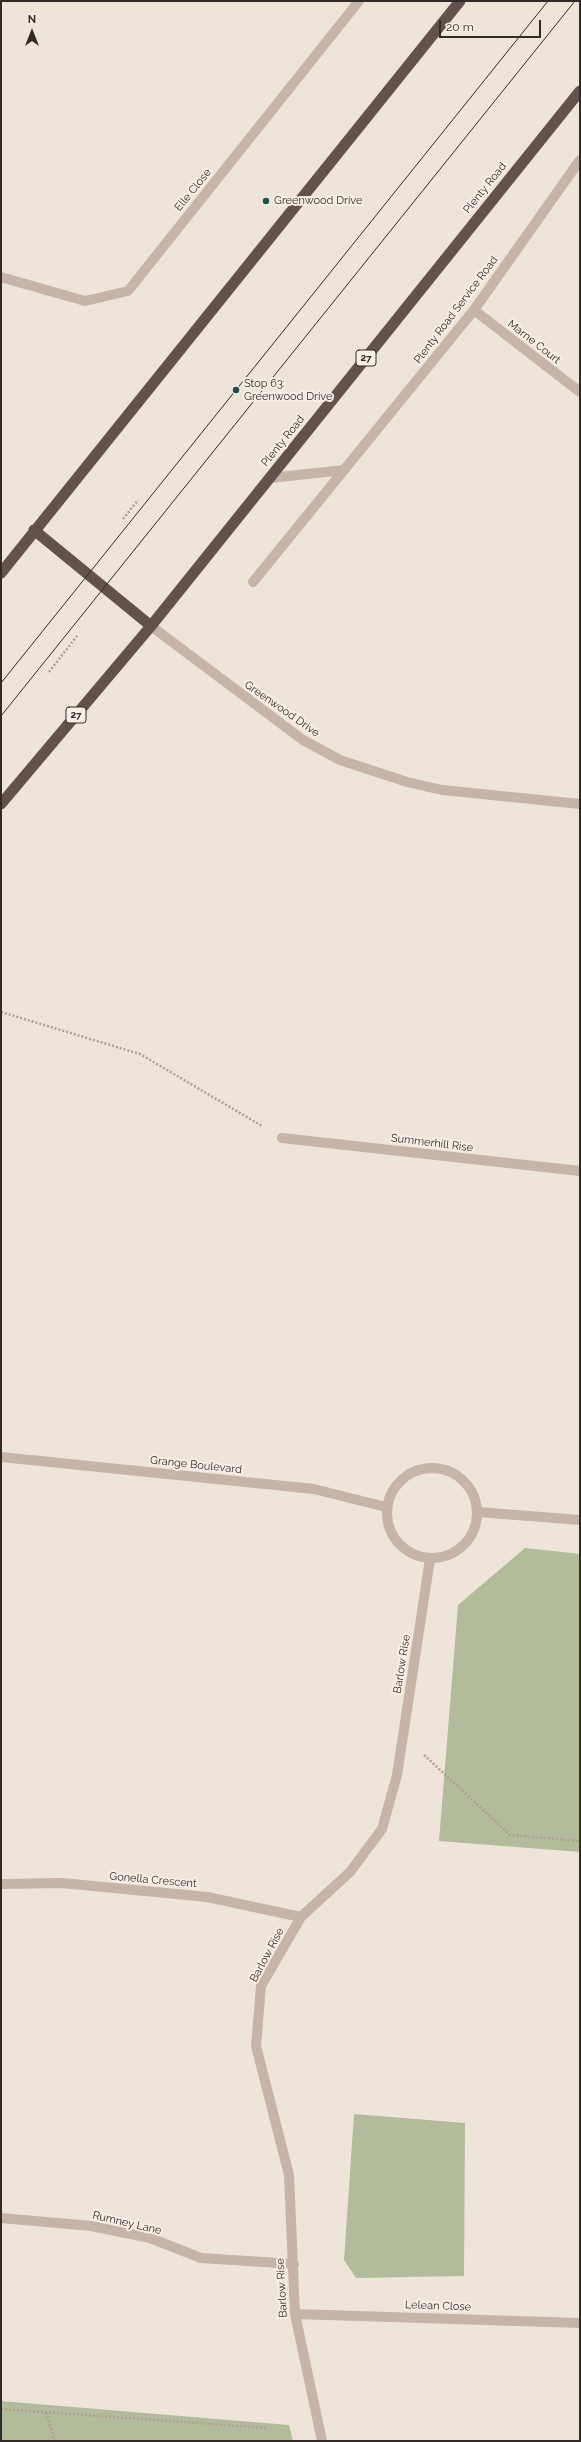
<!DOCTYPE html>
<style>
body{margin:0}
#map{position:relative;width:581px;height:2442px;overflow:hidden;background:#efe4da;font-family:Raleway,sans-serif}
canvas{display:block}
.frame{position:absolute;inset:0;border:2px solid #322a27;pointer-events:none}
.north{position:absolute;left:12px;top:12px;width:40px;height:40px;-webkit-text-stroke:3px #f7eee5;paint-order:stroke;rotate:0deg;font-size:11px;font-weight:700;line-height:16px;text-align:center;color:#322a27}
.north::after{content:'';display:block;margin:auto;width:14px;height:18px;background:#322a27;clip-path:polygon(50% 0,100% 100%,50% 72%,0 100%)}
.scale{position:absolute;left:439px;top:20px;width:102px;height:18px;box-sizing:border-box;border:2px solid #322a27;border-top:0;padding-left:5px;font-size:12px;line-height:14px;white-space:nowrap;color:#322a27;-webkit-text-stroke:3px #f7eee5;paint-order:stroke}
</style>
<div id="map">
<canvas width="581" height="2442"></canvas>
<div class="frame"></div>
<div class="north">N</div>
<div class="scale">20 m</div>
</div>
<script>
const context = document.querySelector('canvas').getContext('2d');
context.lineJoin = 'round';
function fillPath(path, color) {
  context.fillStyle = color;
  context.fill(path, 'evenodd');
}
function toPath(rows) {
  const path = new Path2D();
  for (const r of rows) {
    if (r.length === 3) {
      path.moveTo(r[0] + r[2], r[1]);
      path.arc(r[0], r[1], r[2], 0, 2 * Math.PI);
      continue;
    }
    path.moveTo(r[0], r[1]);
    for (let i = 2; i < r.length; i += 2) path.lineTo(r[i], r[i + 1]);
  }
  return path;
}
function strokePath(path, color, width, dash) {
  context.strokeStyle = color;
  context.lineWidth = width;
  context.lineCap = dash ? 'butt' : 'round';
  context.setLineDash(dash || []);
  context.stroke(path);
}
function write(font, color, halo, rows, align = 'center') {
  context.font = font + ' Raleway,sans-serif';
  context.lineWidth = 4;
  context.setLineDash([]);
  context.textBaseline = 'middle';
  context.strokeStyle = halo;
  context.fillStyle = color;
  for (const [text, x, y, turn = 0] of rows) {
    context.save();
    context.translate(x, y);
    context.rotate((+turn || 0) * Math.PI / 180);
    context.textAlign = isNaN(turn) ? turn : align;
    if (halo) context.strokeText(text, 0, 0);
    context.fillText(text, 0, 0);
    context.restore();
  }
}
fillPath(toPath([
 [525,1548,580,1554,580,1852,439,1841,458,1605],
 [354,2114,465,2123,464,2276,356,2278,344,2260],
 [1,2401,289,2425,293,2441,1,2441]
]), '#b2bc9b');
strokePath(toPath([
 [123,519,138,500],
 [49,672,77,636],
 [1,1012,140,1054,262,1126],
 [424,1755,510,1835,580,1841],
 [1,2409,268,2428],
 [46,2413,55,2441]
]), '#b19e91', 2.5, [2, 2]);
strokePath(toPath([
 [1,277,85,301,128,291,359,1],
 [474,310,580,392],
 [270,478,344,470],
 [253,582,474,310,580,160],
 [282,1138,580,1171],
 [1,1457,314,1489,386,1507],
 [432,1513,45],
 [478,1512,580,1520],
 [1,1884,62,1883,207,1897,301,1917],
 [1,2218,91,2226,150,2238,201,2258,294,2264],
 [295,2314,580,2323],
 [322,2441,295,2314,289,2175,256,2046,261,1986,301,1917,350,1872,382,1829,397,1775,430,1559]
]), '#c5b4a7', 10);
strokePath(toPath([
 [151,626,303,740,340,760,407,782,442,790,580,804]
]), '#c5b4a7', 10);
strokePath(toPath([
 [34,530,151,626],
 [1,573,460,1],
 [1,804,151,626,580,91]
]), '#63524c', 11);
strokePath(toPath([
 [1,683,548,1],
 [1,716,575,1]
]), '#322a27', 1);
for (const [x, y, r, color] of [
 [266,201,4,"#204f50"],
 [236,390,4,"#204f50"]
]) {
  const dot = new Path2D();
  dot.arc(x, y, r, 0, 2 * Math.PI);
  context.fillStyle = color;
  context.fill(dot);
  strokePath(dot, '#f7eee5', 1.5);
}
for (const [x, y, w] of [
 [366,358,20],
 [76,715,20]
]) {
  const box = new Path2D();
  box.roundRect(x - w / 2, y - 8, w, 16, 3);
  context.fillStyle = '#f7eee5';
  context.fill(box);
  strokePath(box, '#322a27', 1);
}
write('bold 10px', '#322a27', null, [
 ["27",366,358],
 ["27",76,715]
]);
write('11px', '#322a27', '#f7eee5', [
 ["Plenty Road",485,188,-51],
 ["Elle Close",193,190,-51],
 ["Plenty Road Service Road",456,310,-53],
 ["Marne Court",534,342,38],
 ["Plenty Road",283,441,-51],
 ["Greenwood Drive",282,709,35],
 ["Summerhill Rise",432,1143,7],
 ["Grange Boulevard",196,1465,6],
 ["Barlow Rise",402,1664,-81],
 ["Gonella Crescent",153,1880,5],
 ["Barlow Rise",267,1955,-62],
 ["Rumney Lane",127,2223,13],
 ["Barlow Rise",282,2288,-93],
 ["Lelean Close",438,2306,2]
]);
write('11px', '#322a27', '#f7eee5', [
 ["Greenwood Drive",274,201],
 ["Stop 63:",244,384],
 ["Greenwood Drive",244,397]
], 'left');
</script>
